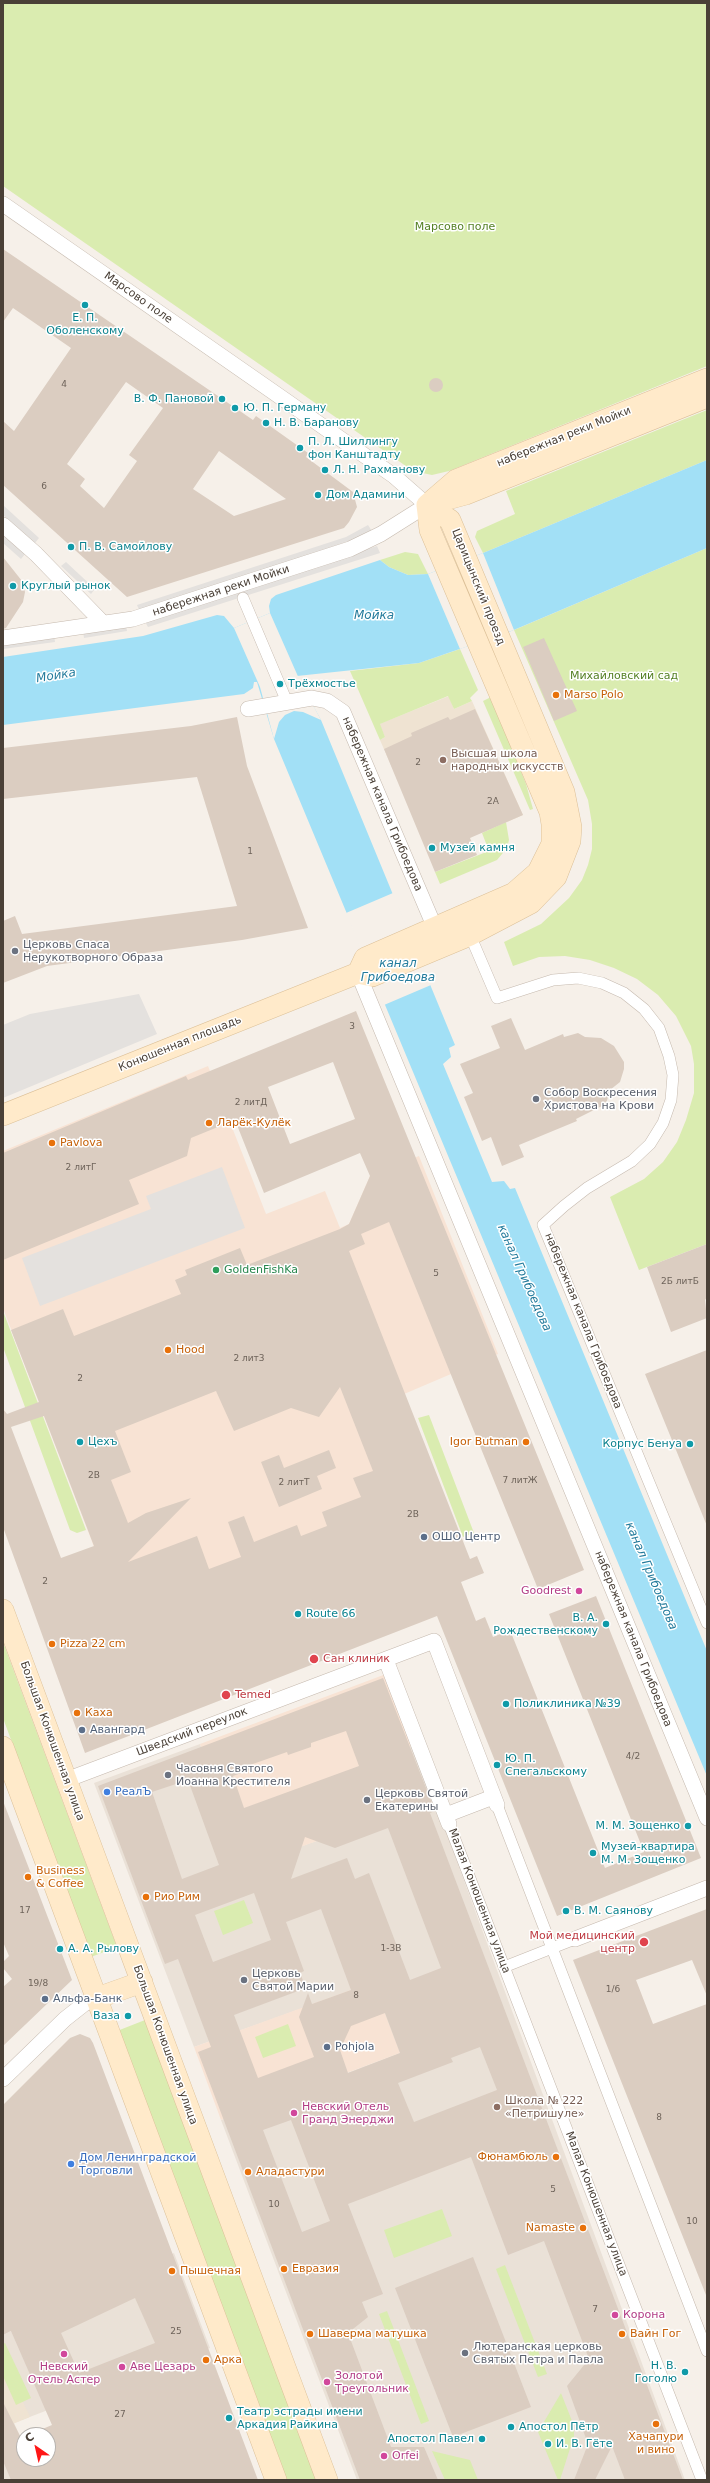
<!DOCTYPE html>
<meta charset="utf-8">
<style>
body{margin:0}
#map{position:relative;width:710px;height:2483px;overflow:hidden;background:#f6f0e9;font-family:"DejaVu Sans",sans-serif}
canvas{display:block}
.frame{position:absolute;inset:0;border:4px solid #4a4037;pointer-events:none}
.north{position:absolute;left:16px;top:2427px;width:40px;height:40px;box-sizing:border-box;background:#fff;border:1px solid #b7b3af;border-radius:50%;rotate:326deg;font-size:11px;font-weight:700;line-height:16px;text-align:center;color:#4a4037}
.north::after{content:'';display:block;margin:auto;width:14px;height:18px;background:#ff1717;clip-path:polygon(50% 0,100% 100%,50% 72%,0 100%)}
</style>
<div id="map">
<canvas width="710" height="2483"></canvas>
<div class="frame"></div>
<div class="north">С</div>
</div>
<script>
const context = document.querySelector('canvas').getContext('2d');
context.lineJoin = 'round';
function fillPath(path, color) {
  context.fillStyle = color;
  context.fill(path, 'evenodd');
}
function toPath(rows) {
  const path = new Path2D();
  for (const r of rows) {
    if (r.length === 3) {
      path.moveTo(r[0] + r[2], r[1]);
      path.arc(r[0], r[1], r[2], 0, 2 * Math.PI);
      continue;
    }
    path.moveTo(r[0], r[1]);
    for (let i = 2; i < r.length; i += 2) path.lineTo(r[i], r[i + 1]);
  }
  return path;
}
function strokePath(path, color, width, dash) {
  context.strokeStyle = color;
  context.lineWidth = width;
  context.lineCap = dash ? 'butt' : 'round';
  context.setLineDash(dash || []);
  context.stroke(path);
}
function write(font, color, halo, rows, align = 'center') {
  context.font = font + ' "DejaVu Sans",sans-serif';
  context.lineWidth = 3;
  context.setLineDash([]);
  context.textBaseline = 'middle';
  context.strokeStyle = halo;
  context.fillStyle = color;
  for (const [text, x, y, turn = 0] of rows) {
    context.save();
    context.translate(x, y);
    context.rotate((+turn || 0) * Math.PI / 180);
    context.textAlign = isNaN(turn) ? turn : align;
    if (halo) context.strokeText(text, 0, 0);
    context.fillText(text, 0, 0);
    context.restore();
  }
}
fillPath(toPath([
 [200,1744,244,1867,316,1841,297,1790,414,1745,685,2480,357,2480,221,2120,400,2053,306,2007,194,2047,94,1783],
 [174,2253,210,2348,14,2423,21,2438,24,2459,39,2480,3,2480,3,2335]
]), '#eae1d7');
fillPath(toPath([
 [208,1066,266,1214,325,1191,340,1228,349,1224,370,1176,419,1156,498,1354,390,1400,461,1582,147,1686,3,1308,3,1151],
 [386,1674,414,1745,298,1790,317,1841,244,1867,200,1744],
 [373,1982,400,2053,221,2120,194,2047]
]), '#f8e3d4');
fillPath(toPath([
 [449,696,454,709,472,701,523,815,482,833,411,811,380,740,385,737,379,724],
 [3,2359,30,2417,3,2428]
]), '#efe3d2');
fillPath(toPath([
 [3,3,707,3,707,366,449,471,432,475,413,471,3,186],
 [707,410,707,460,483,553,475,537,477,531,515,514,506,491],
 [707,548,707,1244,639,1270,610,1197,644,1179,663,1162,677,1142,686,1120,694,1093,694,1064,691,1046,676,1016,658,995,637,979,614,968,590,960,565,956,539,957,513,966,504,942,541,924,569,898,582,880,588,865,592,849,592,824,588,800,514,630],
 [405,552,418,554,428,574,408,575,389,567,380,560],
 [460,649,478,690,470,698,472,701,454,709,448,696,380,724,385,737,380,740,350,671,419,663],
 [491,697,526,784,533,809,530,810,483,701],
 [506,822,509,840,507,848,497,860,440,884,435,872,489,851,482,833],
 [3,1311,86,1530,77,1533,70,1530,3,1347],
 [429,1415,474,1533,463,1537,418,1418],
 [3,1642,117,1947,91,1957,3,1718],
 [244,1900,253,1923,223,1935,214,1911],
 [145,2020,318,2480,286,2480,117,2031],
 [288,2024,296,2046,263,2058,255,2037],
 [442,2209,452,2236,394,2258,384,2230],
 [505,2265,547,2374,538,2377,496,2269],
 [387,2311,429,2421,421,2424,379,2314],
 [5,2343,31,2398,16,2405,3,2376,3,2344],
 [561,2393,574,2426,574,2436,560,2480,558,2480,538,2432],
 [432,2451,470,2460,478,2480,445,2480]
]), '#daecb0');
fillPath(toPath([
 [3,505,39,538,35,543,3,515],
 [368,525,372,531,361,537,140,612,137,605,346,537],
 [3,535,25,554,21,559,3,543],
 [377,546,380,553,148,627,144,620],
 [66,562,95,589,91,594,61,566],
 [126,625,127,631,84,638,83,631],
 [54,635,55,642,3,649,3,643],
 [139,994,157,1034,3,1098,3,1025,30,1014],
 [222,1167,245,1228,40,1306,22,1258,151,1209,146,1196]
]), '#e4e1de');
fillPath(toPath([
 [707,460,707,548,509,632,419,663,297,676,321,720,455,1045,449,1048,451,1057,443,1064,492,1182,504,1181,510,1189,515,1188,707,1651,707,1776,274,739,257,682,254,682,253,688,244,694,3,725,3,657,143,636,217,615,224,616,234,628,270,613,269,606,271,599,276,595,380,560,389,567,408,575,428,574,483,553]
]), '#a2e0f6');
fillPath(toPath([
 [483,553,514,630,460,649,428,574],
 [270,613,300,681,321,720,303,712,294,711,285,715,279,722,274,739,260,687,234,628],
 [393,893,431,985,384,1005,346,913]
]), '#f6f0e9');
fillPath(toPath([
 [3,249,253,420,256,416,308,453,306,457,353,492,357,507,349,522,344,528,127,597,3,485,3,421,14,431,71,348,13,308,3,322],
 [126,382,163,408,129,455,137,461,104,508,80,486,85,479,67,464],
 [219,451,254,476,286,499,234,516,193,489],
 [436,385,7],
 [3,557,22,581,25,592,23,602,6,628,3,629],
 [544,638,577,711,554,721,523,647],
 [475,709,523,815,470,838,477,855,435,872,384,749,412,736,411,733,448,717,450,720],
 [237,717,247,766,308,928,242,940,47,966,3,983,3,921,15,916,22,934,237,906,197,777,3,799,3,748,191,726],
 [356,1011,584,1570,538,1589,389,1222,361,1234,365,1244,349,1251,470,1559,477,1556,484,1573,461,1582,476,1621,485,1617,493,1637,510,1630,605,1868,644,1852,549,1614,596,1596,701,1858,557,1916,437,1616,85,1753,3,1527,3,1409,7,1414,39,1402,11,1330,63,1309,74,1336,181,1294,175,1280,187,1275,185,1270,240,1248,247,1265,340,1229,349,1224,370,1176,360,1153,264,1193,235,1120,191,1138,187,1156,129,1180,139,1204,3,1260,3,1153,186,1076,188,1080],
 [333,1062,355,1119,290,1144,268,1087],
 [340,1387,373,1471,353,1478,361,1497,322,1512,327,1526,301,1536,297,1525,254,1542,244,1516,228,1522,241,1557,209,1569,197,1536,128,1562,191,1498,146,1513,128,1523,111,1480,131,1472,115,1431,216,1391,234,1431,291,1408,319,1417],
 [44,1416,94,1546,61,1558,11,1427],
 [511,1018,525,1050,563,1034,564,1037,578,1033,585,1037,601,1038,614,1046,624,1062,624,1069,620,1082,610,1090,606,1104,576,1119,577,1121,519,1145,524,1157,502,1166,491,1137,482,1141,464,1097,473,1093,460,1064,500,1048,491,1026],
 [707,1244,707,1297,705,1300,707,1318,671,1332,647,1267],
 [707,1350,707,1526,645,1374],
 [329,1450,336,1468,317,1476,322,1489,279,1507,261,1462,279,1455,284,1468],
 [383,1678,435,1811,430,1813,683,2480,625,2480,612,2446,595,2480,574,2480,588,2444,567,2386,589,2359,544,2241,508,2255,471,2157,348,2204,383,2294,362,2302,368,2317,348,2333,391,2447,424,2447,438,2480,360,2480,198,2052,211,2047,178,1959,165,1964,98,1786],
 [346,1731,359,1766,244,1808,233,1776,249,1770,250,1765,287,1752,288,1755,311,1747,311,1743],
 [188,1780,219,1865,182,1879,152,1792],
 [388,1828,441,1968,410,1980,369,1873,355,1879,347,1858,291,1879,305,1837,335,1848],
 [254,1893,271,1940,213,1962,195,1915],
 [321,1909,351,1990,312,2004,308,1993,299,2017,314,2057,258,2078,234,2015,306,1988,300,1973,304,1971,286,1922],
 [385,2013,400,2053,348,2073,340,2050,351,2026],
 [480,2047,497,2090,414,2122,398,2083,453,2062,451,2058],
 [291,2120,330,2221,302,2232,263,2130],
 [3,1801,72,1980,3,2046,3,1987,12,1979,3,1968,4,1961,9,1956,3,1942],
 [707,1909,707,1996,692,1960,636,1980,653,2024,707,2004,706,2295,573,1960],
 [80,2034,90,2038,93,2043,258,2480,11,2480,3,2461,3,2402,21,2438,24,2436,24,2459,48,2459,48,2435,28,2435,52,2425,11,2331,3,2335,3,2105,70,2038],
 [135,2298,155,2343,79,2373,61,2333],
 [473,2257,531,2407,453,2437,395,2288]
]), '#dbcdc1');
const pedestrian = toPath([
 [243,598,287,702],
 [470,935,497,998,553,980,578,978,602,983,624,993,644,1009,659,1028,669,1056,673,1075,671,1100,663,1123,650,1144,632,1161,587,1188,564,1206,543,1225,707,1623],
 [497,1805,707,2351],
 [449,1824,702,2480],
 [504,1967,575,1939]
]);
const minor = toPath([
 [3,204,394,476,427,505,381,534,350,549,133,619,3,638],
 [3,525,36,554,103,623],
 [248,709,312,698,327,701,343,712,435,928],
 [358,973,707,1818],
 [386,1660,449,1824],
 [66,1780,434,1641,497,1805],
 [446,1815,493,1797],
 [575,1939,707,1888],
 [3,2079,65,2019,84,2004,97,1998]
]);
const secondary = toPath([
 [433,503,466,494,707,397],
 [427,505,456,480,707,379],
 [358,973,372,976,470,935,531,903,556,877,570,841,571,827,564,792,450,520,427,505],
 [358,973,365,958,514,893,538,872,552,844,552,824,550,812,430,530,427,505],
 [3,1115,358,973],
 [3,1610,327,2480],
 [3,1747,276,2480],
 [97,1998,142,1982]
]);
strokePath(pedestrian, '#c5b9ae', 12);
strokePath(minor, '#c5b9ae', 16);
strokePath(secondary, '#dcc098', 22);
strokePath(pedestrian, '#fff', 11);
strokePath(minor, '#fff', 15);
strokePath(secondary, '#ffeaca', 21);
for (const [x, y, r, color] of [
 [85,305,4,"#0f9aa8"],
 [222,399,4,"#0f9aa8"],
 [235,408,4,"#0f9aa8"],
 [266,423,4,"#0f9aa8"],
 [300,448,4,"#0f9aa8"],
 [325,470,4,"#0f9aa8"],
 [318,495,4,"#0f9aa8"],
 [71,547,4,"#0f9aa8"],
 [13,586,4,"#0f9aa8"],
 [280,684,4,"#0f9aa8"],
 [556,695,4,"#e8710a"],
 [443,760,4,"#8d6e63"],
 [432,848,4,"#0f9aa8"],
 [15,951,4,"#6b7280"],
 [536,1099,4,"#6b7280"],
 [209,1123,4,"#e8710a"],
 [52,1143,4,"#e8710a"],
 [216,1270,4,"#2e9e5b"],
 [168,1350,4,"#e8710a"],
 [80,1442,4,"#0f9aa8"],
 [526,1442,4,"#e8710a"],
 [690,1444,4,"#0f9aa8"],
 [424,1537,4,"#5c6f8a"],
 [579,1591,4,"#d1479c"],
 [298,1614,4,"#0f9aa8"],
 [606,1624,4,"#0f9aa8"],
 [52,1644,4,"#e8710a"],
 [314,1659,5,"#e0444e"],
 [226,1695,5,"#e0444e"],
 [506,1704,4,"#0f9aa8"],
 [77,1713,4,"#e8710a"],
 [82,1730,4,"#5c6f8a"],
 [497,1765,4,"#0f9aa8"],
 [168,1775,4,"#6b7280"],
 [107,1792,4,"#3f7fe0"],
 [367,1800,4,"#6b7280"],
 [688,1826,4,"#0f9aa8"],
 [593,1853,4,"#0f9aa8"],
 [28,1877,4,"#e8710a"],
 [146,1897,4,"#e8710a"],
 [566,1911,4,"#0f9aa8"],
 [644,1942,5,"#e0444e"],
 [60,1949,4,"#0f9aa8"],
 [244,1980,4,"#6b7280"],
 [45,1999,4,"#5c6f8a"],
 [128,2016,4,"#0f9aa8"],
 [327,2047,4,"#5c6f8a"],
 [497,2107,4,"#8d6e63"],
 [294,2113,4,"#d1479c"],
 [556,2157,4,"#e8710a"],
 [71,2164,4,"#3f7fe0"],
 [248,2172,4,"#e8710a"],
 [583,2228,4,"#e8710a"],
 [284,2269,4,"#e8710a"],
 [172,2271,4,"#e8710a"],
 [615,2315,4,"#d1479c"],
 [310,2334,4,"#e8710a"],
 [622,2334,4,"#e8710a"],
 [465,2353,4,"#6b7280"],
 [64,2354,4,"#d1479c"],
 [206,2360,4,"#e8710a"],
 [122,2367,4,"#d1479c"],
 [685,2372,4,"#0f9aa8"],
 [327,2382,4,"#d1479c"],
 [229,2418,4,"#0f9aa8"],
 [656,2424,4,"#e8710a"],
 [511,2427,4,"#0f9aa8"],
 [482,2439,4,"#0f9aa8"],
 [548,2444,4,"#0f9aa8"],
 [384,2456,4,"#d1479c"]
]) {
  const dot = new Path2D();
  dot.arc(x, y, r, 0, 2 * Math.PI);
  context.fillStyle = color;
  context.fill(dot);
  strokePath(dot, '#fff', 1.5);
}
write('9px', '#6e635a', null, [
 ["4",64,385],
 ["6",44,487],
 ["2",418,763],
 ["2А",493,802],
 ["1",250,852],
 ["3",352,1027],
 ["2 литД",251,1103],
 ["2 литГ",81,1168],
 ["5",436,1274],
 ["2Б литБ",680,1282],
 ["2 лит3",249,1359],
 ["2",80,1379],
 ["2В",94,1476],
 ["7 литЖ",520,1481],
 ["2 литТ",294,1483],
 ["2В",413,1515],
 ["2",45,1582],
 ["4/2",633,1757],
 ["17",25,1911],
 ["1-3В",391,1949],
 ["19/8",38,1984],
 ["1/6",613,1990],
 ["8",356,1996],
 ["8",659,2118],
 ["5",553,2190],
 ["10",274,2205],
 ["10",692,2222],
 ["7",595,2310],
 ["25",176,2332],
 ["27",120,2415]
]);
write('11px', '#558125', '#fff', [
 ["Марсово поле",455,227],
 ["Михайловский сад",624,676]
]);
write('11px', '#4a4037', '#fff', [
 ["Марсово поле",138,298,35],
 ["набережная реки Мойки",564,437,-22],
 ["Царицынский проезд",478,587,68],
 ["набережная реки Мойки",221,591,-18],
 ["набережная канала Грибоедова",382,804,67],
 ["Конюшенная площадь",180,1044,-22],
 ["набережная канала Грибоедова",583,1321,68],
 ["набережная канала Грибоедова",633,1639,68],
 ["Шведский переулок",192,1732,-21],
 ["Большая Конюшенная улица",52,1741,70],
 ["Малая Конюшенная улица",479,1901,69],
 ["Большая Конюшенная улица",165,2045,70],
 ["Малая Конюшенная улица",596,2204,69]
]);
write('11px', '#0d838f', '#fff', [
 ["Е. П.",85,318,"center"],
 ["Оболенскому",85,331,"center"],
 ["В. Ф. Пановой",214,399,"right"],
 ["Ю. П. Герману",243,408],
 ["Н. В. Баранову",274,423],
 ["П. Л. Шиллингу",308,442],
 ["фон Канштадту",308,455],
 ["Л. Н. Рахманову",333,470],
 ["Дом Адамини",326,495],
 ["П. В. Самойлову",79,547],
 ["Круглый рынок",21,586],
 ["Трёхмостье",288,684],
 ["Музей камня",440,848],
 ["Цехъ",88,1442],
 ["Корпус Бенуа",682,1444,"right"],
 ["Route 66",306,1614],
 ["В. А.",598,1618,"right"],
 ["Рождественскому",598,1631,"right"],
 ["Поликлиника №39",514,1704],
 ["Ю. П.",505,1759],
 ["Спегальскому",505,1772],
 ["М. М. Зощенко",680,1826,"right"],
 ["Музей-квартира",601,1847],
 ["М. М. Зощенко",601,1860],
 ["В. М. Саянову",574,1911],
 ["А. А. Рылову",68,1949],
 ["Ваза",120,2016,"right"],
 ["Н. В.",677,2366,"right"],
 ["Гоголю",677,2379,"right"],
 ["Театр эстрады имени",237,2412],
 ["Аркадия Райкина",237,2425],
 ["Апостол Пётр",519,2427],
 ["Апостол Павел",474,2439,"right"],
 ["И. В. Гёте",556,2444]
], 'left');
write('11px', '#c56008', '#fff', [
 ["Marso Polo",564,695],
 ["Ларёк-Кулёк",217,1123],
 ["Pavlova",60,1143],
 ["Hood",176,1350],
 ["Igor Butman",518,1442,"right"],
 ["Pizza 22 cm",60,1644],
 ["Каха",85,1713],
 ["Business",36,1871],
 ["& Coffee",36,1884],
 ["Рио Рим",154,1897],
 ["Фюнамбюль",548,2157,"right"],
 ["Аладастури",256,2172],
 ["Namaste",575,2228,"right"],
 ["Евразия",292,2269],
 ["Пышечная",180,2271],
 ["Шаверма матушка",318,2334],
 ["Вайн Гог",630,2334],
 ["Арка",214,2360],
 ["Хачапури",656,2437,"center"],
 ["и вино",656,2450,"center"]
], 'left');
write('11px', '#785e54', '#fff', [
 ["Высшая школа",451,754],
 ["народных искусств",451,767],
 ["Школа № 222",505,2101],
 ["«Петришуле»",505,2114]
], 'left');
write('11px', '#5b616d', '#fff', [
 ["Церковь Спаса",23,945],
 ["Нерукотворного Образа",23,958],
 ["Собор Воскресения",544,1093],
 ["Христова на Крови",544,1106],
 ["Часовня Святого",176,1769],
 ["Иоанна Крестителя",176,1782],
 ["Церковь Cвятой",375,1794],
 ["Екатерины",375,1807],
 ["Церковь",252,1974],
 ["Святой Марии",252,1987],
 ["Лютеранская церковь",473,2347],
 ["Святых Петра и Павла",473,2360]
], 'left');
write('11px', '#27864d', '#fff', [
 ["GoldenFishKa",224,1270]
], 'left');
write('11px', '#4e5e75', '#fff', [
 ["ОШО Центр",432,1537],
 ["Авангард",90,1730],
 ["Альфа-Банк",53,1999],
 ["Pohjola",335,2047]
], 'left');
write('11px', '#b23c85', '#fff', [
 ["Goodrest",571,1591,"right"],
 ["Невский Отель",302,2107],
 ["Гранд Энерджи",302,2120],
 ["Корона",623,2315],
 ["Невский",64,2367,"center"],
 ["Отель Астер",64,2380,"center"],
 ["Аве Цезарь",130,2367],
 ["Золотой",335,2376],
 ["Треугольник",335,2389],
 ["Orfei",392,2456]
], 'left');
write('11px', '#be3a42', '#fff', [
 ["Сан клиник",323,1659],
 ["Temed",235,1695],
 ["Мой медицинский",635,1936,"right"],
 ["центр",635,1949,"right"]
], 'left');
write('11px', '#366cbe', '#fff', [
 ["РеалЪ",115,1792],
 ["Дом Ленинградской",79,2158],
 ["Торговли",79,2171]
], 'left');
write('italic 12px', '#237b9c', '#fff', [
 ["Мойка",374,616],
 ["Мойка",56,676,-9],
 ["канал",398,964],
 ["Грибоедова",398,978],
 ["канал Грибоедова",524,1278,66],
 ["канал Грибоедова",651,1576,67]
]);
</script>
